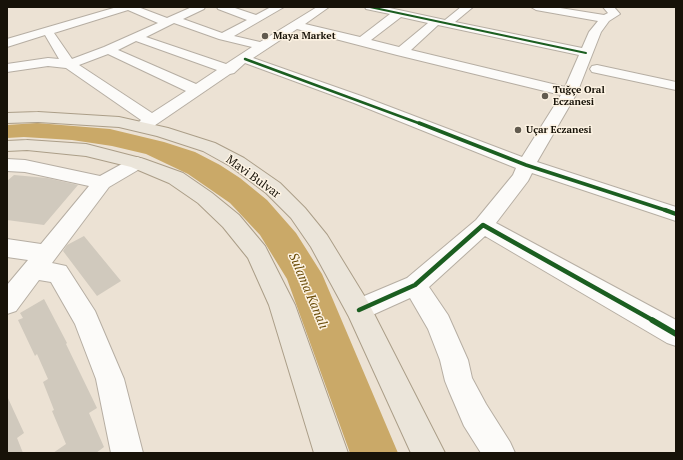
<!DOCTYPE html>
<meta charset="utf-8">
<style>
body{margin:0}
#map{position:relative;width:683px;height:460px;overflow:hidden;background:#ece2d4;font-family:"PT Serif",serif}
canvas{display:block}
.frame{position:absolute;inset:0;border:8px solid #171208;pointer-events:none}
</style>
<div id="map">
<canvas width="683" height="460"></canvas>
<div class="frame"></div>
</div>
<script>
const context = document.querySelector('canvas').getContext('2d');
context.lineJoin = 'round';
function fillPath(path, color) {
  context.fillStyle = color;
  context.fill(path, 'evenodd');
}
function toPath(rows) {
  const path = new Path2D();
  for (const r of rows) {
    path.moveTo(r[0], r[1]);
    for (let i = 2; i < r.length; i += 2) path.lineTo(r[i], r[i + 1]);
  }
  return path;
}
function strokePath(path, color, width, dash) {
  context.strokeStyle = color;
  context.lineWidth = width;
  context.lineCap = dash ? 'butt' : 'round';
  context.setLineDash(dash || []);
  context.stroke(path);
}
function write(font, color, halo, rows, align = 'center') {
  context.font = font + ' "PT Serif",serif';
  context.lineWidth = 3;
  context.setLineDash([]);
  context.textBaseline = 'middle';
  context.strokeStyle = halo;
  context.fillStyle = color;
  for (const [text, x, y, turn = 0] of rows) {
    context.save();
    context.translate(x, y);
    context.rotate((+turn || 0) * Math.PI / 180);
    context.textAlign = isNaN(turn) ? turn : align;
    if (halo) context.strokeText(text, 0, 0);
    context.fillText(text, 0, 0);
    context.restore();
  }
}
fillPath(toPath([
 [37,123,110,129,164,142,195,152,220,165,240,178,267,200,296,233,322,274,398,453,350,453,287,279,260,235,230,203,188,174,146,154,112,146,72,140,24,137,7,138,7,125]
]), '#caa968');
fillPath(toPath([
 [14,175,47,178,78,185,44,225,7,220,7,181],
 [84,236,121,281,97,296,63,251,67,245],
 [44,299,67,343,66,344,97,408,89,413,104,447,96,453,53,453,66,444,52,411,54,410,43,382,48,379,37,354,35,356,18,320,23,318,20,313],
 [7,396,24,433,17,438,23,453,7,453]
]), '#d0c9bd');
const minor = toPath([
 [117,7,138,7,167,18,192,7,205,7,204,9,183,19,222,33,247,20,218,9,217,7,232,7,256,15,271,7,284,7,234,36,260,42,317,7,329,7,305,24,360,37,390,14,366,9,365,7,385,7,445,20,461,7,473,7,455,22,582,48,589,32,598,21,536,10,531,7,554,7,604,15,608,13,603,7,614,7,620,14,609,21,601,32,577,93,537,162,676,207,676,221,532,173,528,181,496,223,676,320,676,346,667,343,485,236,429,287,448,315,468,360,472,378,486,404,510,442,515,453,481,453,464,426,449,391,445,381,440,360,428,329,410,298,359,321,350,318,347,310,350,302,407,278,476,220,513,175,516,168,354,103,245,63,234,73,230,74,148,130,142,132,136,130,134,127,141,120,66,68,48,66,7,72,7,64,48,58,59,59,45,35,7,47,7,39,117,7],
 [128,10,158,23,104,47,72,59,54,33,128,10],
 [401,17,428,23,399,47,371,40,401,17],
 [174,23,219,39,252,47,226,64,146,37,174,23],
 [438,25,579,55,565,87,411,50,438,25],
 [297,29,397,55,561,95,522,157,364,97,253,58,297,29],
 [136,41,217,70,196,84,118,50,136,41],
 [108,54,186,91,152,113,79,65,108,54],
 [597,65,676,82,676,90,592,72,590,69,592,66,597,65],
 [137,157,143,159,146,163,143,167,109,187,52,263,66,266,95,311,124,379,143,453,111,453,96,379,75,324,51,282,39,280,16,311,7,314,7,285,28,260,7,257,7,239,41,244,89,186,25,172,7,171,7,159,25,160,100,176,131,159,137,157]
]);
const major = toPath([
 [38,112,119,117,168,128,215,143,244,158,280,183,305,208,327,235,368,302,445,453,411,453,349,317,311,247,291,218,266,193,230,166,203,151,157,136,119,127,38,122,7,123,7,113,38,112],
 [27,140,86,144,144,159,183,173,212,193,239,215,265,246,295,305,348,453,314,453,269,305,248,258,223,227,198,203,169,183,131,167,86,156,27,150,7,151,7,141,27,140]
]);
strokePath(minor, '#b6aea3', 2);
strokePath(major, '#ab9e88', 2);
fillPath(minor, '#fcfbf9');
fillPath(major, '#ebe5da');
strokePath(toPath([
 [370,7,586,53]
]), '#1b5e20', 2);
strokePath(toPath([
 [245,59,421,124]
]), '#1b5e20', 2.5);
strokePath(toPath([
 [419,123,526,165,668,211]
]), '#1b5e20', 3.5);
strokePath(toPath([
 [665,210,676,214],
 [359,310,415,285,483,225,654,321]
]), '#1b5e20', 4.5);
strokePath(toPath([
 [652,320,676,334]
]), '#1b5e20', 5.5);
for (const [x, y, r, color] of [
 [265,36,4,"#625b4f"],
 [545,96,4,"#625b4f"],
 [518,130,4,"#625b4f"]
]) {
  const dot = new Path2D();
  dot.arc(x, y, r, 0, 2 * Math.PI);
  context.fillStyle = color;
  context.fill(dot);
  strokePath(dot, '#fdf3e3', 1.5);
}
write('bold 10px', '#171208', '#fdf3e3', [
 ["Maya Market",273,36],
 ["Tuğçe Oral",553,90],
 ["Eczanesi",553,102],
 ["Uçar Eczanesi",526,130]
], 'left');
write('12px', '#171208', '#fdf3e3', [
 ["Mavi Bulvar",253,177,36]
]);
write('italic 13px', '#6a4c08', '#fdf3e3', [
 ["Sulama Kanalı",308,291,67]
]);
</script>
